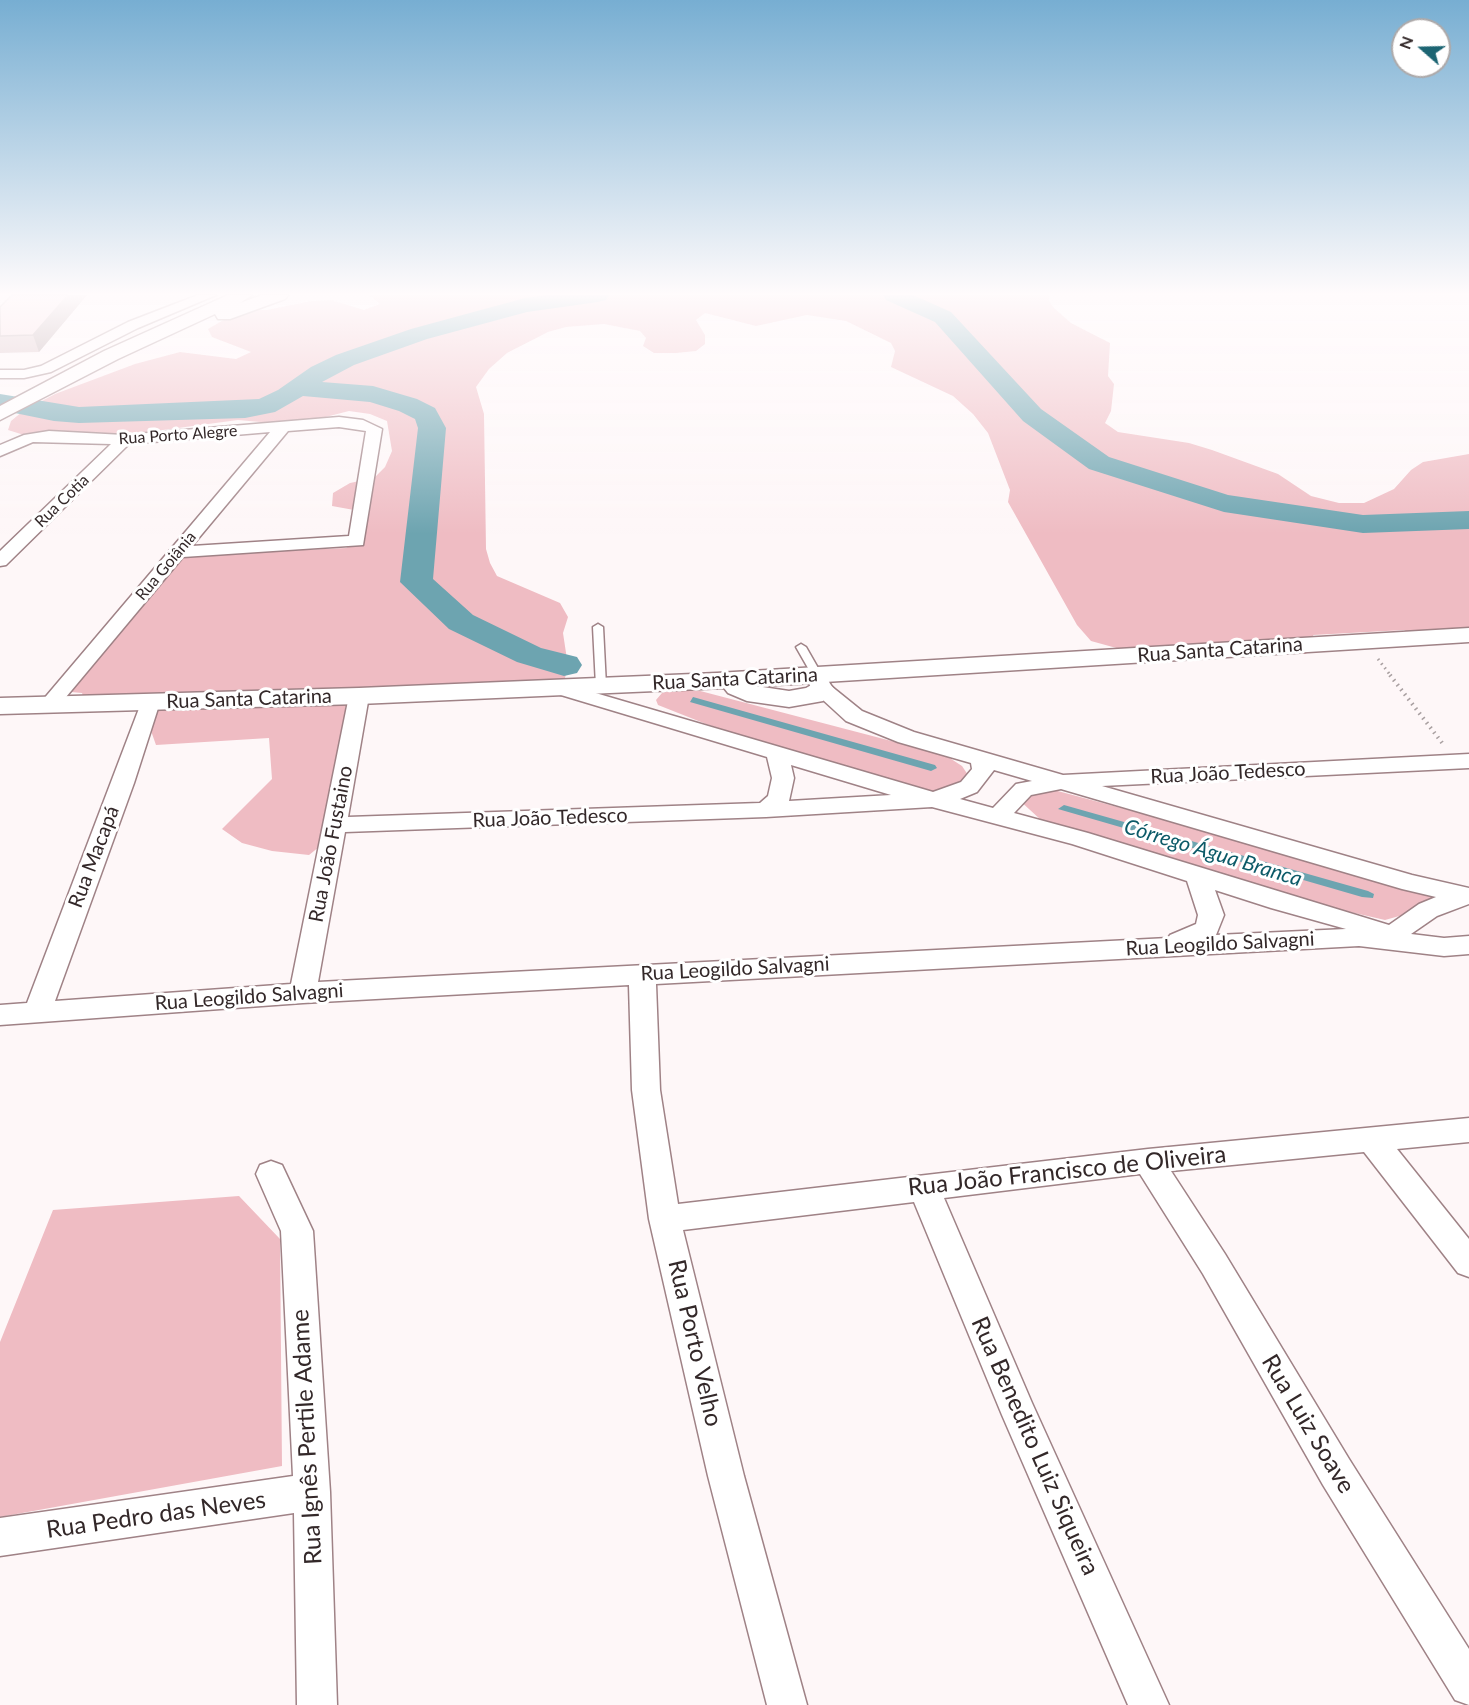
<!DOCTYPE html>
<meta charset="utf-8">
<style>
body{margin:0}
#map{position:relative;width:1469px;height:1705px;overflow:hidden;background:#fef7f8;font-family:Lato,sans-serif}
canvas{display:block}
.north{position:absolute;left:1391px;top:18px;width:60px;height:60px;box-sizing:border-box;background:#fff;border:2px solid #ada9a9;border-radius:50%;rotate:290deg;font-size:16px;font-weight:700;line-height:24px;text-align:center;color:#332829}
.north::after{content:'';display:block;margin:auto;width:21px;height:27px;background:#1d6573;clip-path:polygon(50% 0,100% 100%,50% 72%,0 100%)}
</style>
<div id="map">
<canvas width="1469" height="1705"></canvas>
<div class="north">N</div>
</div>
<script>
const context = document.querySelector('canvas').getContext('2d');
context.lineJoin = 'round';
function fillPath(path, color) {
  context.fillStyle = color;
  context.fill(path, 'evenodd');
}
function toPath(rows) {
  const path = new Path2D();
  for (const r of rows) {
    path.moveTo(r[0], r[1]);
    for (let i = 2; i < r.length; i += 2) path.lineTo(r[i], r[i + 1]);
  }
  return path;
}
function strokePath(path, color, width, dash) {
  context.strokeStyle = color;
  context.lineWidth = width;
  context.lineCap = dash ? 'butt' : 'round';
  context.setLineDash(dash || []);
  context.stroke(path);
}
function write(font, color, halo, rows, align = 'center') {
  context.font = font + ' Lato,sans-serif';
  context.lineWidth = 6;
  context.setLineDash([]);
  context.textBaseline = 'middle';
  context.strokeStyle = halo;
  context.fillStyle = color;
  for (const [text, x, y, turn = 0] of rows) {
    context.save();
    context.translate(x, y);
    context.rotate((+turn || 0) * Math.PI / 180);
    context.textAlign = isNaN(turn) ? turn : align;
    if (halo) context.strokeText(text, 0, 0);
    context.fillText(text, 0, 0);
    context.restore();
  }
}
fillPath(toPath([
 [369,295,1049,295,1049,301,1054,308,1071,323,1110,343,1108,376,1114,384,1111,411,1105,423,1118,432,1189,443,1212,450,1278,474,1311,496,1339,503,1364,503,1394,489,1411,470,1423,462,1469,454,1469,640,1415,636,1404,630,1313,635,1315,640,1306,654,1150,652,1120,649,1091,641,1077,625,1008,502,1010,490,988,433,973,414,953,396,891,367,895,351,891,343,846,321,807,315,756,326,705,313,696,320,705,335,705,344,696,351,676,353,654,353,643,346,646,338,640,331,604,324,566,327,548,332,507,353,489,369,476,387,484,414,486,549,490,563,497,576,560,603,568,617,563,633,568,666,564,682,375,698,345,707,350,788,334,835,309,855,272,851,242,843,222,829,272,779,269,738,156,745,150,728,150,710,88,708,82,693,71,692,128,619,183,556,266,548,280,551,346,548,351,545,354,510,332,506,333,493,350,483,374,478,385,467,392,451,387,421,370,414,349,411,306,422,282,424,238,420,118,436,24,435,8,430,11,421,23,411,55,394,135,364,180,352,236,359,251,352,212,337,208,329,232,315,248,310,267,310,311,301,331,300,364,310,380,304],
 [685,687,945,755,962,766,968,775,963,783,942,796,910,790,706,724,658,705,656,700,662,693],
 [1039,786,1413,886,1438,894,1421,910,1385,920,1298,900,1041,820,1018,799],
 [239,1196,280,1239,282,1466,0,1517,0,1342,53,1210]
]), '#efbcc3');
fillPath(toPath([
 [693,697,935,765,937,768,931,771,690,702],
 [1064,805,1368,891,1374,894,1373,898,1362,897,1058,809]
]), '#6da4b0');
fillPath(toPath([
 [548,295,609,295,606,300,598,302,527,312,427,339,354,365,322,382,373,386,417,399,435,408,446,428,433,579,473,615,541,648,577,657,582,665,577,673,564,676,517,662,449,629,400,582,418,428,415,419,399,411,370,402,303,396,275,412,245,418,79,423,54,421,0,410,0,394,79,407,259,399,278,390,311,367,336,355,411,329,525,298,548,295],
 [883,295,913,295,951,312,1041,409,1109,457,1228,495,1363,515,1469,511,1469,529,1363,533,1224,512,1089,469,1023,421,935,322,886,300,883,295]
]), '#6da4b0');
const service = toPath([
 [598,624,603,627,606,686,601,689,596,686,593,627,598,624],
 [801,644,806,647,822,675,821,677,817,678,812,675,796,647,801,644]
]);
const minor = toPath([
 [198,295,216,295,138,328,51,372,24,378,0,378,0,370,24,370,41,366,128,322,198,295],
 [339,417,363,420,382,429,363,545,183,557,56,709,42,709,38,705,42,701,270,432,129,444,6,565,0,566,0,551,111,444,33,442,0,456,0,445,24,435,49,431,124,435,339,417],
 [339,427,366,431,349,536,192,546,288,431,339,427],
 [817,669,824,671,831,686,862,711,914,732,1063,775,1469,754,1469,768,1102,786,1412,875,1469,888,1469,904,1437,916,1411,934,1444,938,1469,936,1469,954,1444,956,1359,946,656,984,660,1090,678,1204,1148,1149,1469,1118,1469,1142,1397,1149,1469,1239,1469,1277,1458,1273,1364,1152,1171,1171,1225,1254,1349,1459,1469,1649,1469,1705,1455,1700,1323,1485,1203,1274,1140,1174,944,1198,1032,1403,1169,1705,1128,1705,1002,1415,914,1202,683,1230,744,1476,807,1705,767,1705,708,1476,649,1219,632,1090,629,985,303,1003,0,1025,0,1005,27,1003,143,698,150,696,157,698,160,702,134,783,55,1001,291,984,349,696,352,692,359,690,366,692,369,696,348,817,760,803,768,796,772,778,767,757,551,692,548,688,551,684,558,682,933,792,961,782,972,769,971,763,898,742,846,721,811,689,807,675,810,671,817,669],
 [791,765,891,795,789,801,794,778,791,765],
 [994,770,1032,781,1016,784,993,808,960,799,977,792,994,770],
 [1061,789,1402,889,1436,897,1419,904,1389,925,1088,833,1014,813,1031,795,1061,789],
 [932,807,1072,844,1187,881,1198,915,1196,924,1170,935,1168,938,318,982,345,832,766,817,932,807],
 [1215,890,1271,908,1346,929,1216,935,1224,915,1215,890],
 [271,1161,282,1165,313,1231,330,1492,337,1705,297,1705,294,1513,0,1556,0,1518,293,1476,281,1231,256,1174,260,1165,271,1161]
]);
const tertiary = toPath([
 [1469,628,1469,642,825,682,830,684,834,689,823,701,789,707,747,701,728,693,724,688,359,704,0,714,0,698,359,688,717,673,1469,628],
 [815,683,806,688,789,691,756,686,815,683]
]);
const secondary = toPath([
 [228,295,252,295,240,303,262,295,288,295,285,299,230,319,218,319,215,314,118,359,0,420,0,406,104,351,228,295]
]);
strokePath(service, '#9f8286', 3);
strokePath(minor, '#9f8286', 3);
strokePath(tertiary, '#9f8286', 3);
strokePath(secondary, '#9f8286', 3);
strokePath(toPath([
 [1378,659,1391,676]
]), '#a9a0a1', 3, [1.5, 4]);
strokePath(toPath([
 [1390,675,1443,744]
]), '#a9a0a1', 4, [1.5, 4.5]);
fillPath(service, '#fff');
fillPath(minor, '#fff');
fillPath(tertiary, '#fff');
fillPath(secondary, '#fff');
fillPath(toPath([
 [87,295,39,352,0,353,0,307]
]), '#d4b8bc');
fillPath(toPath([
 [68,295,87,295,39,352,33,335]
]), '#ac9699');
const building = toPath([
 [12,295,68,295,33,335,0,336,0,307,12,295]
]);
fillPath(building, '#f6d6db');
strokePath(building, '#ac9699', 1.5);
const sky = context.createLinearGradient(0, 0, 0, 534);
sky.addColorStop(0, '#77aed2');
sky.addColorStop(0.55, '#fffbfc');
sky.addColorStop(1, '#fffbfc00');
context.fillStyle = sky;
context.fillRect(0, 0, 1469, 534);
write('16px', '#332829', '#fff', [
 ["Rua Porto Alegre",178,435,-4],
 ["Rua Cotia",62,501,-44],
 ["Rua Goiânia",166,566,-50]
]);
write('20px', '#332829', '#fff', [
 ["Rua Santa Catarina",1220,650,-4],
 ["Rua Santa Catarina",735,679,-3],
 ["Rua Santa Catarina",249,699,-2],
 ["Rua João Tedesco",1228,773,-3],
 ["Rua João Tedesco",550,818,-2],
 ["Rua João Fustaino",331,844,-79],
 ["Rua Macapá",94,857,-69],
 ["Rua Leogildo Salvagni",1220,944,-3],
 ["Rua Leogildo Salvagni",735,969,-3],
 ["Rua Leogildo Salvagni",249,997,-4]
]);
write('italic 21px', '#0c5a68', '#fff', [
 ["Córrego Água Branca",1213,853,17]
]);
write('24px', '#332829', '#fff', [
 ["Rua João Francisco de Oliveira",1067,1171,-6],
 ["Rua Porto Velho",695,1343,77],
 ["Rua Luiz Soave",1308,1424,59],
 ["Rua Ignês Pertile Adame",307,1437,-93],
 ["Rua Benedito Luiz Siqueira",1035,1446,66],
 ["Rua Pedro das Neves",156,1515,-8]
]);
</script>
